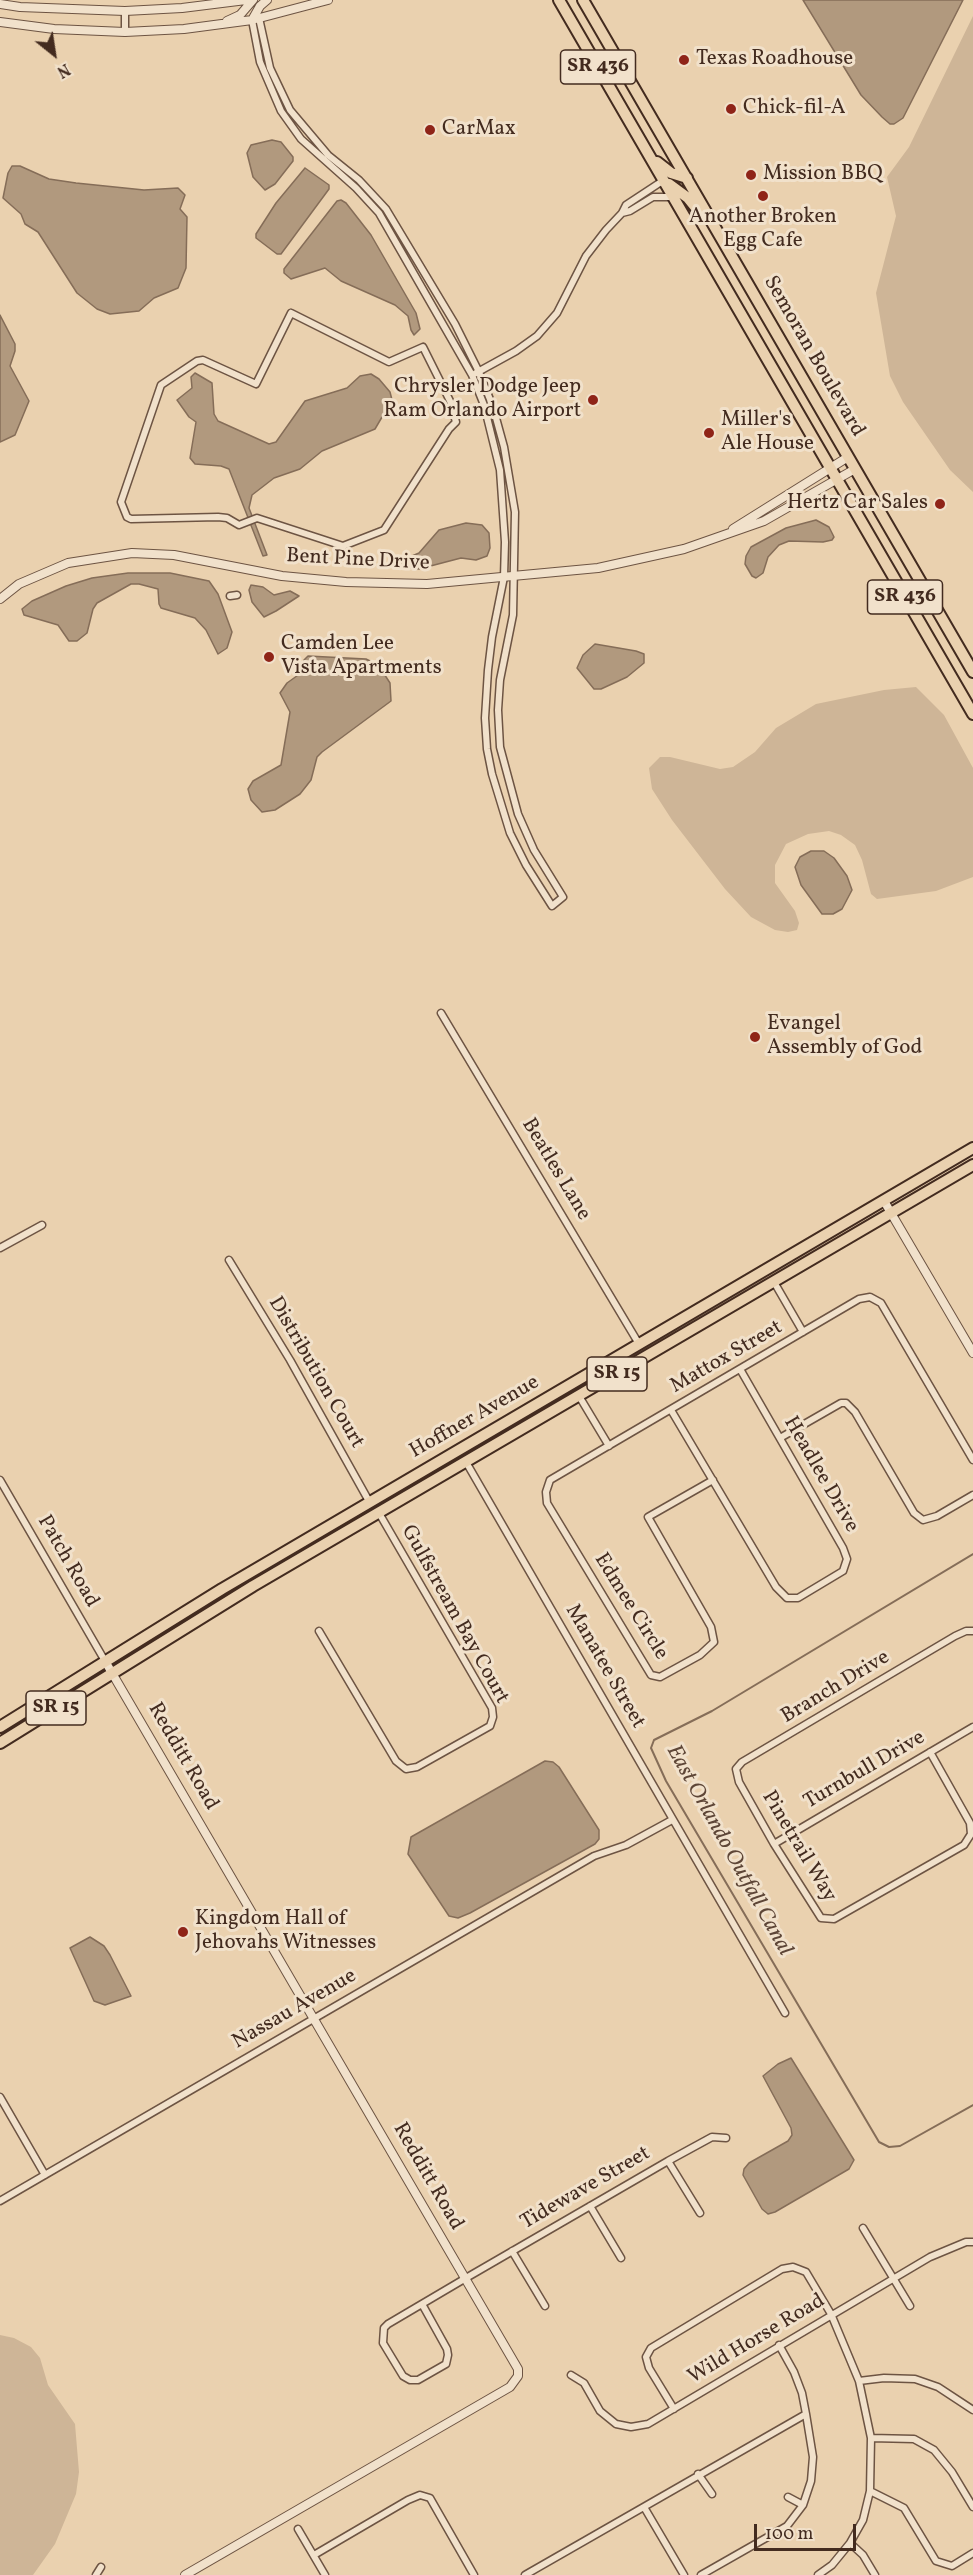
<!DOCTYPE html>
<style>
body{margin:0}
#map{position:relative;width:973px;height:2575px;overflow:hidden;background:#ead1af;font-family:Vollkorn,serif}
canvas{display:block}
.north{position:absolute;left:24px;top:24px;width:60px;height:60px;-webkit-text-stroke:4px #f1e1cb;paint-order:stroke;rotate:150deg;font-size:16px;font-weight:700;line-height:24px;text-align:center;color:#432b1f}
.north::after{content:'';display:block;margin:auto;width:21px;height:27px;background:#432b1f;clip-path:polygon(50% 0,100% 100%,50% 72%,0 100%)}
.scale{position:absolute;left:754px;top:2524px;width:102px;height:27px;box-sizing:border-box;border:3px solid #432b1f;border-top:0;padding-left:8px;font-size:18px;line-height:21px;white-space:nowrap;color:#432b1f;-webkit-text-stroke:4px #f1e1cb;paint-order:stroke}
</style>
<div id="map">
<canvas width="973" height="2575"></canvas>
<div class="north">N</div>
<div class="scale">100 m</div>
</div>
<script>
const context = document.querySelector('canvas').getContext('2d');
context.lineJoin = 'round';
function fillPath(path, color) {
  context.fillStyle = color;
  context.fill(path, 'evenodd');
}
function toPath(rows) {
  const path = new Path2D();
  for (const r of rows) {
    path.moveTo(r[0], r[1]);
    for (let i = 2; i < r.length; i += 2) path.lineTo(r[i], r[i + 1]);
  }
  return path;
}
function strokePath(path, color, width, dash) {
  context.strokeStyle = color;
  context.lineWidth = width;
  context.lineCap = dash ? 'butt' : 'round';
  context.setLineDash(dash || []);
  context.stroke(path);
}
function write(font, color, halo, rows, align = 'center') {
  context.font = font + ' Vollkorn,serif';
  context.lineWidth = 6;
  context.setLineDash([]);
  context.textBaseline = 'middle';
  context.strokeStyle = halo;
  context.fillStyle = color;
  for (const [text, x, y, turn = 0] of rows) {
    context.save();
    context.translate(x, y);
    context.rotate((+turn || 0) * Math.PI / 180);
    context.textAlign = isNaN(turn) ? turn : align;
    if (halo) context.strokeText(text, 0, 0);
    context.fillText(text, 0, 0);
    context.restore();
  }
}
fillPath(toPath([
 [973,16,973,492,950,470,903,402,890,376,876,293,896,216,887,177,909,147],
 [916,687,944,715,973,768,973,877,936,891,877,899,871,894,862,860,855,845,841,835,829,831,808,834,786,844,775,865,775,883,795,911,799,923,797,930,788,932,775,930,751,917,725,889,672,820,652,789,649,768,660,757,670,757,720,769,733,767,755,752,776,728,816,704,884,690],
 [0,2335,14,2338,31,2347,40,2358,48,2385,75,2424,79,2472,76,2494,55,2544,33,2575,0,2575]
]), '#ceb597');
const water = toPath([
 [803,0,963,0,903,118,894,124,890,124,882,117,861,95,803,0],
 [272,140,281,142,293,157,293,161,275,184,265,190,253,177,247,153,251,145,272,140],
 [12,166,20,166,49,179,76,183,144,190,178,188,185,195,180,209,187,217,186,268,178,288,154,298,139,311,110,314,97,309,77,293,38,232,25,224,21,214,3,198,8,173,12,166],
 [305,168,329,185,329,189,281,254,277,254,256,238,256,234,276,203,305,168],
 [341,200,346,203,371,235,416,313,420,329,414,335,411,330,408,316,395,305,341,281,325,268,291,279,284,273,284,269,337,201,341,200],
 [0,315,15,344,15,351,10,366,29,401,15,435,0,442,0,315],
 [195,373,212,383,214,414,218,421,269,444,276,442,305,401,347,388,360,376,371,374,379,379,390,392,392,400,375,429,322,451,300,469,274,478,252,495,249,508,267,555,263,556,229,469,221,466,195,464,190,458,196,422,189,417,177,400,192,388,191,377,195,373],
 [816,520,829,527,834,537,832,540,823,542,789,541,779,545,768,557,763,573,756,578,752,576,745,564,746,556,751,547,786,528,816,520],
 [466,523,482,525,489,533,490,548,487,556,476,560,461,558,419,569,396,567,398,562,419,553,439,530,466,523],
 [128,573,170,573,209,581,218,594,232,632,227,648,218,654,206,630,195,618,161,608,159,604,158,589,139,584,131,584,97,603,93,609,87,633,77,641,69,641,58,625,24,615,22,609,32,601,66,586,92,578,128,573],
 [251,585,263,587,274,595,290,591,299,596,276,611,264,617,252,602,249,590,251,585],
 [595,644,636,651,644,654,644,663,627,677,601,689,594,689,577,668,583,655,595,644],
 [308,656,366,659,374,663,379,666,390,683,391,701,322,752,317,757,311,780,300,794,275,810,262,812,251,800,248,789,253,781,281,765,290,712,280,693,287,683,301,673,304,660,308,656],
 [811,851,824,851,834,858,847,876,852,890,842,909,833,914,822,914,801,885,795,867,800,857,811,851],
 [545,1761,553,1762,559,1767,599,1830,599,1839,595,1844,470,1913,458,1918,449,1916,408,1854,411,1837,545,1761],
 [90,1937,104,1946,110,1955,131,1996,105,2005,94,2001,70,1948,90,1937],
 [791,2058,854,2160,849,2169,775,2212,768,2214,762,2209,743,2175,744,2169,749,2163,788,2141,792,2135,791,2128,763,2076,778,2064,791,2058]
]);
fillPath(water, '#b1997e');
strokePath(water, '#856d58', 1.5);
strokePath(toPath([
 [973,1554,712,1711,654,1740,651,1748,666,1781,879,2142,889,2147,900,2146,973,2105]
]), '#856d58', 2);
const minor = toPath([
 [252,20,260,62,281,111,301,139,356,188,379,213,472,375,484,405,500,470,505,542,504,577,492,637,488,670,485,718,487,749,492,774,510,833,526,865,552,906,563,897,534,850,518,814,500,747,498,710,500,680,513,615,515,512,504,447,493,407,479,372,455,324,386,209,359,180,328,155,290,110,270,68,259,18],
 [125,32,125,11],
 [622,213,630,211,653,197,674,197],
 [291,313,389,362,423,347,450,401,456,422,449,429,384,530,343,546,257,518,239,525,227,518,218,517,131,519,127,517,121,502,161,385,197,361,203,360,256,384,291,313],
 [476,373,516,351,537,336,557,313,586,256,606,230,622,213,626,205,664,180],
 [230,596,237,595],
 [441,1013,639,1344],
 [0,1248,42,1225],
 [229,1260,290,1360,370,1503],
 [774,1282,803,1332],
 [579,1396,609,1446],
 [671,1410,776,1587,787,1598,798,1598,843,1571,847,1559,843,1548,740,1369],
 [780,1438,841,1403,846,1403,855,1412,914,1513,923,1520,937,1516,973,1495],
 [466,1462,785,2013],
 [0,1480,105,1661],
 [713,1480,648,1517,711,1627,714,1642,700,1655,660,1677,651,1675,547,1503,546,1492,550,1480,859,1299,870,1297,881,1303,973,1460],
 [319,1631,396,1761,406,1769,417,1767,490,1726,493,1717,492,1708,379,1513],
 [930,1752,970,1823,971,1834,964,1845,834,1919,821,1918,774,1844,739,1782,736,1769,742,1762,955,1636,966,1631,973,1631],
 [774,1844,973,1727],
 [0,2097,45,2175],
 [668,2161,700,2213],
 [0,2201,594,1856,626,1845,672,1820],
 [590,2206,621,2258],
 [863,2228,910,2306],
 [512,2251,545,2306],
 [422,2304,447,2349,448,2355,446,2364,418,2380,410,2380,403,2376,383,2343,384,2328,388,2324,466,2278,668,2161,712,2137,726,2138],
 [571,2375,584,2383,600,2411,616,2424,631,2427,648,2424,930,2257,966,2242,973,2242],
 [859,2381,884,2378,915,2379,938,2387,973,2410],
 [674,2409,649,2368,646,2357,651,2348,782,2269,793,2267,806,2272,831,2314,859,2381,871,2438,870,2491,863,2520,850,2543,832,2565,818,2575],
 [871,2438,914,2439,934,2450,952,2472,973,2507],
 [698,2474,712,2494],
 [870,2491,904,2508,936,2561,952,2566,973,2553],
 [788,2497,803,2505],
 [644,2507,684,2575],
 [298,2529,325,2575],
 [850,2543,863,2555,875,2575],
 [314,2555,408,2500,420,2495,430,2498,474,2575],
 [96,2575,101,2567],
 [525,2575,806,2414],
 [701,2575,787,2526,803,2505,811,2481,813,2457,806,2414,802,2393,794,2372,779,2345]
]);
const tertiary = toPath([
 [0,4,20,7,125,11,182,8,246,0],
 [252,20,260,6,267,0],
 [227,21,240,15,253,0],
 [0,22,54,29,125,32,184,29,252,20,328,0],
 [733,529,848,457],
 [0,599,19,584,68,563,132,553,174,555,282,576,346,582,427,584,598,568,684,549,764,521,855,469],
 [884,1201,973,1353],
 [105,1661,518,2369,518,2376,510,2387,185,2575]
]);
const primary = toPath([
 [559,0,973,714],
 [583,0,973,672],
 [657,162,671,173,687,178],
 [669,184,688,198,701,214],
 [0,1727,222,1589,973,1148],
 [0,1743,253,1586,973,1165]
]);
strokePath(minor, '#6d5443', 9);
strokePath(tertiary, '#6d5443', 10);
strokePath(primary, '#432b1f', 14);
strokePath(minor, '#f1e1cb', 6);
strokePath(tertiary, '#f1e1cb', 8);
strokePath(primary, '#ead1af', 10);
for (const [x, y, r, color] of [
 [684,60,6,"#8f2418"],
 [731,109,6,"#8f2418"],
 [430,130,6,"#8f2418"],
 [751,175,6,"#8f2418"],
 [763,196,6,"#8f2418"],
 [593,400,6,"#8f2418"],
 [709,433,6,"#8f2418"],
 [940,504,6,"#8f2418"],
 [269,657,6,"#8f2418"],
 [755,1037,6,"#8f2418"],
 [183,1932,6,"#8f2418"]
]) {
  const dot = new Path2D();
  dot.arc(x, y, r, 0, 2 * Math.PI);
  context.fillStyle = color;
  context.fill(dot);
  strokePath(dot, '#f1e1cb', 2);
}
for (const [x, y, w] of [
 [598,67,75],
 [905,597,75],
 [617,1374,60],
 [56,1708,60]
]) {
  const box = new Path2D();
  box.roundRect(x - w / 2, y - 17, w, 34, 4.5);
  context.fillStyle = '#f1e1cb';
  context.fill(box);
  strokePath(box, '#432b1f', 1.5);
}
write('bold 20px', '#432b1f', null, [
 ["SR 436",598,67],
 ["SR 436",905,597],
 ["SR 15",617,1374],
 ["SR 15",56,1708]
]);
write('21px', '#432b1f', '#f1e1cb', [
 ["Texas Roadhouse",696,60],
 ["Chick-fil-A",743,109],
 ["CarMax",442,130],
 ["Mission BBQ",763,175],
 ["Another Broken",763,218,"center"],
 ["Egg Cafe",763,242,"center"],
 ["Chrysler Dodge Jeep",581,388,"right"],
 ["Ram Orlando Airport",581,412,"right"],
 ["Miller's",721,421],
 ["Ale House",721,445],
 ["Hertz Car Sales",928,504,"right"],
 ["Camden Lee",281,645],
 ["Vista Apartments",281,669],
 ["Evangel",767,1025],
 ["Assembly of God",767,1049],
 ["Kingdom Hall of",195,1920],
 ["Jehovahs Witnesses",195,1944]
], 'left');
write('21px', '#432b1f', '#f1e1cb', [
 ["Semoran Boulevard",813,357,60],
 ["Bent Pine Drive",358,561,3],
 ["Beatles Lane",555,1170,59],
 ["Mattox Street",727,1358,-30],
 ["Distribution Court",315,1373,60],
 ["Hoffner Avenue",475,1418,-30],
 ["Headlee Drive",820,1475,60],
 ["Patch Road",67,1562,60],
 ["Edmee Circle",630,1607,58],
 ["Gulfstream Bay Court",454,1615,61],
 ["Manatee Street",604,1667,60],
 ["Branch Drive",836,1688,-31],
 ["Redditt Road",182,1757,60],
 ["Turnbull Drive",865,1771,-30],
 ["Pinetrail Way",798,1847,59],
 ["Nassau Avenue",295,2010,-30],
 ["Redditt Road",427,2177,60],
 ["Tidewave Street",586,2189,-30],
 ["Wild Horse Road",757,2340,-31]
]);
write('italic 22px', '#5e4637', '#f1e1cb', [
 ["East Orlando Outfall Canal",728,1851,61]
]);
</script>
